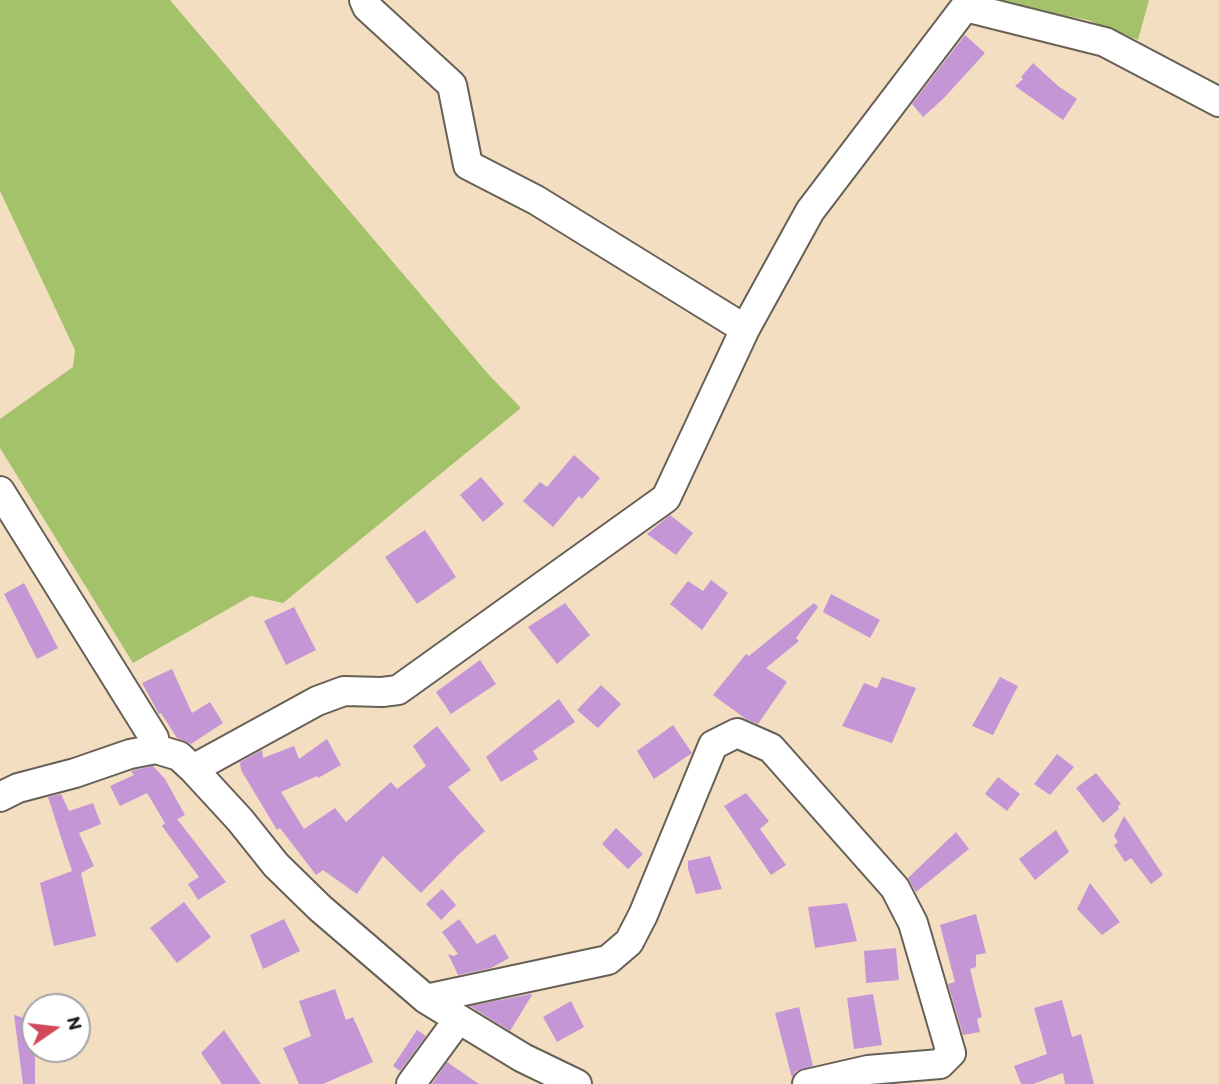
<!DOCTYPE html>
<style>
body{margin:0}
#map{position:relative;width:1219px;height:1084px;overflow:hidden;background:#f3dec2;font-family:Itim,sans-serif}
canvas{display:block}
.north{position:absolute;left:21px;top:993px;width:70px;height:70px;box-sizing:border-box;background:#fff;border:2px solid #a4a4a4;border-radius:50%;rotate:76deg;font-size:19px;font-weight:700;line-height:28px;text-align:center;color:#1c1c1c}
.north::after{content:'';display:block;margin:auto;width:24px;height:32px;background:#d1495b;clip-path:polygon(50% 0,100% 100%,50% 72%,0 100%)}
</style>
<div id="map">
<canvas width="1219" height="1084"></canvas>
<div class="north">N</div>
</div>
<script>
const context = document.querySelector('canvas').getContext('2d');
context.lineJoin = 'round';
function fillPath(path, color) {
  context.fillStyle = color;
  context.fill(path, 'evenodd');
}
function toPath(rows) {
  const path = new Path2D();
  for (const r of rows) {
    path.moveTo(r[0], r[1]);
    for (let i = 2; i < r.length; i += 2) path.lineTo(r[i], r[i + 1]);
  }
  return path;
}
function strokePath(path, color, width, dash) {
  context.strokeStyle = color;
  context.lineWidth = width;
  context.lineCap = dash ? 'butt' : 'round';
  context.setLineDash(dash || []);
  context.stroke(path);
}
fillPath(toPath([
 [0,0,170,0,489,375,521,408,283,603,251,596,133,663,0,448,0,419,73,367,75,350,0,191],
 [983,0,1149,0,1138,40,1088,20]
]), '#a3c26a');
fillPath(toPath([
 [965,35,985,53,943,99,923,117,912,104],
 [1033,63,1058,86,1077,99,1063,120,1015,86,1023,79,1021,77],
 [574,455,600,478,582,499,579,496,553,527,523,501,540,482,547,487],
 [481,477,504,504,483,522,460,495],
 [670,515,693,533,676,555,647,534],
 [425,530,456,577,417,604,385,557],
 [711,580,728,593,702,630,670,604,688,581,703,591],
 [24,583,58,648,37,659,4,594],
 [831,594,880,620,870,638,823,612],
 [565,603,590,635,557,664,528,627],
 [814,603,818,607,796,638,799,641,766,668,787,682,758,724,746,719,713,695,746,654,749,656],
 [294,607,316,650,286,665,264,621],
 [480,660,496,684,451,714,436,692],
 [172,669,192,713,210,702,223,723,191,744,177,738,161,713,159,714,142,683],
 [882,677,916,688,892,743,842,726,864,683,877,688],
 [1000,677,1018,686,993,735,972,726],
 [601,685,621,704,598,728,577,710],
 [559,699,575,722,533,751,538,759,501,782,486,757],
 [673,725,692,753,654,779,637,751],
 [437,726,471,770,448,787,485,831,459,854,421,893,383,856,357,894,323,870,316,875,280,828,277,830,241,770,240,762,262,750,263,758,294,746,299,759,327,739,341,765,318,778,317,776,281,792,304,829,335,808,346,822,391,782,397,789,426,766,413,746],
 [1057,754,1074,767,1050,795,1034,784],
 [153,766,165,779,185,815,177,819,226,882,198,900,188,884,199,877,162,826,165,823,147,793,120,806,110,786,134,775,131,771],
 [1096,773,1121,804,1118,806,1119,809,1103,823,1076,788],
 [998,777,1020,794,1007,811,985,794],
 [746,793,769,821,760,829,786,865,771,875,724,806],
 [61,794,69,811,93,803,101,824,79,833,94,866,81,873,96,936,54,946,40,883,72,871,48,797],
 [1124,816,1163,875,1151,884,1131,858,1125,862,1114,845,1118,842,1114,836],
 [616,828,643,854,628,869,602,844],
 [1056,830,1069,852,1035,880,1019,859],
 [956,832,969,849,916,892,908,878],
 [710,856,722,889,696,894,688,869,688,861],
 [1090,883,1120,922,1102,935,1077,909],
 [442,889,456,905,441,920,426,904],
 [184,902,211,937,177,963,150,928],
 [847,903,857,941,815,948,808,907],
 [976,914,986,953,976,955,976,967,970,969,982,1017,977,1019,980,1032,963,1035,948,984,955,982,940,925],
 [284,919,300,951,263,969,250,935],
 [459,919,477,944,495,934,509,958,491,968,458,975,448,954,454,956,458,954,442,932],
 [896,948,899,980,866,983,864,951],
 [335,989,346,1020,353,1017,373,1062,323,1084,299,1084,283,1048,311,1036,299,1001],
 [531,994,532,995,510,1031,470,1006],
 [873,994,882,1045,854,1049,847,998],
 [1062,1000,1072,1037,1081,1034,1094,1084,1065,1084,1063,1073,1033,1084,1021,1084,1014,1066,1047,1054,1034,1008],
 [571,1001,584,1027,557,1042,543,1017],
 [799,1007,813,1066,796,1071,792,1078,775,1013],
 [14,1015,35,1021,35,1084,23,1084],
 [224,1030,261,1084,222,1084,201,1053],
 [417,1030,426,1036,400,1071,393,1066],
 [447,1062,479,1084,432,1084]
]), '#c496d6');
const minor = toPath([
 [364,0,367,7,452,85,468,165,536,200,745,329],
 [0,491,154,738,156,749],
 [193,769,317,701,344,691,382,692,398,690,666,498,745,329,810,211,965,7,1105,42,1219,102],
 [0,797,18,788,75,773,130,754,156,749,179,756,193,769,240,820,276,865,320,908,426,999,523,1058,577,1084],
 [426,999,608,960,629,942,643,915,713,745,737,733,771,748,895,888,913,923,951,1053,940,1064,868,1070,807,1084],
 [411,1084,458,1020]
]);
strokePath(minor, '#676056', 32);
strokePath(minor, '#fff', 28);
</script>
